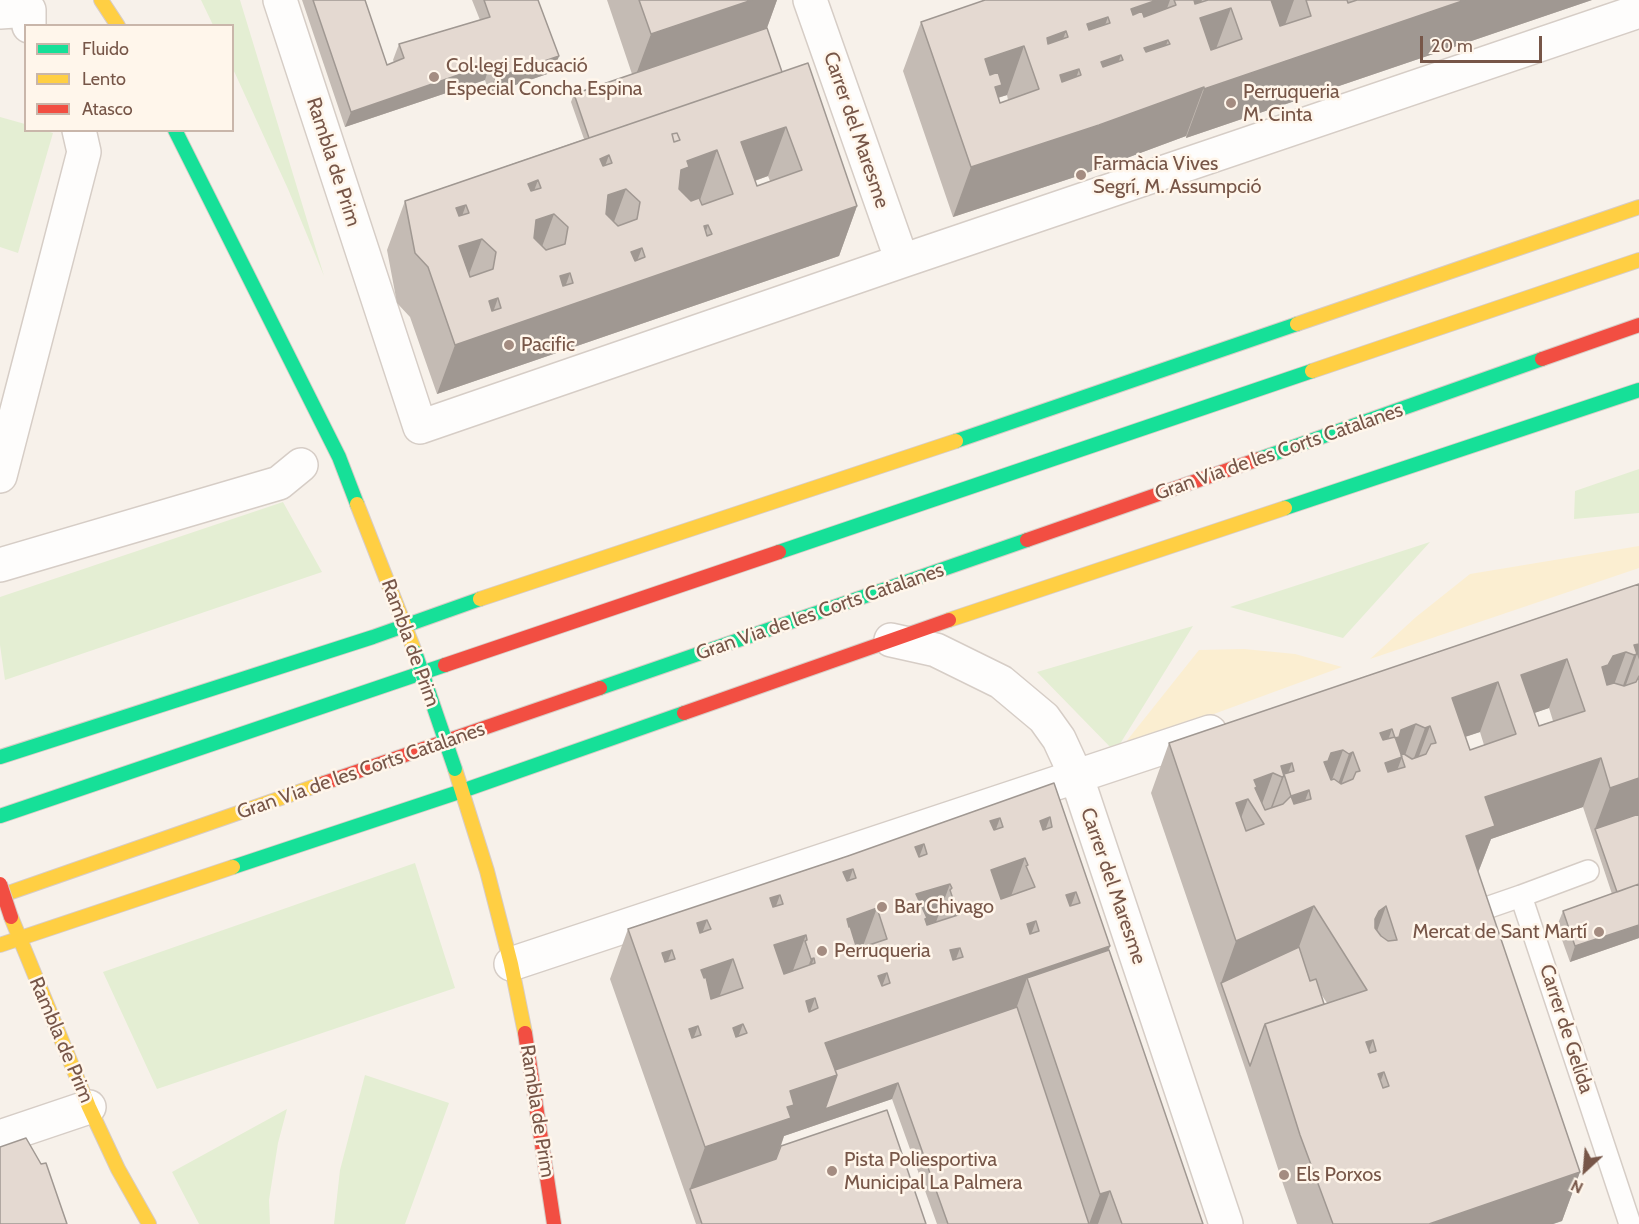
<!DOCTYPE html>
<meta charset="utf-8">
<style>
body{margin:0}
#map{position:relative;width:1639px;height:1224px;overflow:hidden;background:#f7f1ea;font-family:Cabin,sans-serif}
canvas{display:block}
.legend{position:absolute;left:24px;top:24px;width:210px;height:108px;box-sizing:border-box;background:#fff6eb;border:2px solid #c9b6aa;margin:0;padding:8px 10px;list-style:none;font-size:18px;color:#775648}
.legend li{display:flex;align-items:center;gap:12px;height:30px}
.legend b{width:30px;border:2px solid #c9b6aa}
.north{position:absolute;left:1555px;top:1140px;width:60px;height:60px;-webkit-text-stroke:4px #fff6eb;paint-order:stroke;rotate:206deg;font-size:16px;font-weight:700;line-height:24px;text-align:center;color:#775648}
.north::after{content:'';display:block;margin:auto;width:21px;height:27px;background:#775648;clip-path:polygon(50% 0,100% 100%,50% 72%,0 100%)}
.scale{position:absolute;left:1420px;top:36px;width:122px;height:27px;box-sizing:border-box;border:3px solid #775648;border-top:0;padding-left:8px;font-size:18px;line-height:21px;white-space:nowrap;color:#775648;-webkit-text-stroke:4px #fff6eb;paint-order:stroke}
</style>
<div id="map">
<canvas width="1639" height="1224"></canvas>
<ul class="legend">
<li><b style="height:8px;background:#16e098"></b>Fluido</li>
<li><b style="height:8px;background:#ffcf43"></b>Lento</li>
<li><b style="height:8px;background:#f24e42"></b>Atasco</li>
</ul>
<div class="north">N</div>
<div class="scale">20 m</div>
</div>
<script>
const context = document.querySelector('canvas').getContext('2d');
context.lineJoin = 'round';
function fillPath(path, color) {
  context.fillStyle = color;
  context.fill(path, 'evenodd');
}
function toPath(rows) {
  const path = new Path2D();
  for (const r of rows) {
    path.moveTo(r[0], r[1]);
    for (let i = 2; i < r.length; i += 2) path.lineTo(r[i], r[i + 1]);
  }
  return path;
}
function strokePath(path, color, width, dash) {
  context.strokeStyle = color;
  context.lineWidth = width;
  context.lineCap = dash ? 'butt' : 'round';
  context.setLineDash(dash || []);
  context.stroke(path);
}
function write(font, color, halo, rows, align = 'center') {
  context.font = font + ' Cabin,sans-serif';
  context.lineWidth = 5;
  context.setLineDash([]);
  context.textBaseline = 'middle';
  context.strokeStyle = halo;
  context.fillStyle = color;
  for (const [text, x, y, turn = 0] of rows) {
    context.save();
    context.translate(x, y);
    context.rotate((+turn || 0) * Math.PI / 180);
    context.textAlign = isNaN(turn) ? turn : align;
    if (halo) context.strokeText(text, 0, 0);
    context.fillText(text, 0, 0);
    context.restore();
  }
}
fillPath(toPath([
 [201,0,240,0,324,276,288,189,233,69,232,26,213,25],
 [0,117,25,124,26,130,46,131,53,133,18,253,0,247],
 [1639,469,1639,513,1574,519,1575,491],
 [283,502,322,572,5,680,0,645,0,597],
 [1430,542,1343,638,1230,607],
 [1193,626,1115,752,1037,672],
 [415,863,455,988,157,1089,103,972],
 [365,1075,449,1103,405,1224,334,1224,340,1170],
 [287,1109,278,1143,269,1200,270,1224,199,1224,172,1172]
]), '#e4eed3');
fillPath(toPath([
 [1639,546,1639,568,1370,659,1416,617,1470,574],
 [1244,649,1295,654,1342,667,1121,748,1199,650]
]), '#fbeed1');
const lane = toPath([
 [1521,896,1588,871],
 [1463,916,1521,896,1630,1224]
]);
const street = toPath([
 [280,0,420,427,902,261,1639,11],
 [810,0,902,261],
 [0,12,29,10,29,26],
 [0,476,84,152,79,130],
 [0,565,279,483,301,465],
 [891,640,936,650,1001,682,1044,718,1059,739,1077,778,1226,1224],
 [511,964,1210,732],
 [0,1137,89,1107]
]);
const fast = toPath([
 [175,130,339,457,357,504],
 [956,441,1297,324],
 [1259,459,1542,359],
 [1285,508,1639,390],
 [779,552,1312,371],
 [600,688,1027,540],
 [0,757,373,637,480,599],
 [0,816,445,665],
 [233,867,462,791,684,713]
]);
const slow = toPath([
 [101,0,118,26],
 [1297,324,1639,207],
 [1312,371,1639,260],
 [357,504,415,652],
 [480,599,956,441],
 [949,620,1285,508],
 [455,769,487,871,511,964,525,1033],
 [0,896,324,783],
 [11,917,89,1107,118,1169,149,1224],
 [0,945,233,867]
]);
const jam = toPath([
 [1542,359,1639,325],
 [1027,540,1259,459],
 [445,665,779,552],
 [684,713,949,620],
 [324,783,600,688],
 [525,1033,554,1224]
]);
strokePath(lane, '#d6cdc6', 24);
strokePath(street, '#d6cdc6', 36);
strokePath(fast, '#d7ccc6', 16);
strokePath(slow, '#d7ccc6', 16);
strokePath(jam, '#d7ccc6', 16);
strokePath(lane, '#fefdfc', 21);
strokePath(street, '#fefdfc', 33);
strokePath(fast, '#16e098', 14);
strokePath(slow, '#ffcf43', 14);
strokePath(jam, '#f24e42', 14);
const fastBridge = toPath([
 [415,652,455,769]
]);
const jamBridge = toPath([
 [0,884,11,917]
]);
strokePath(fastBridge, '#d7ccc6', 16, []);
strokePath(jamBridge, '#d7ccc6', 16, []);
strokePath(fastBridge, '#16e098', 14);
strokePath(jamBridge, '#f24e42', 14);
fillPath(toPath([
 [302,0,365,0,387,65,394,62,393,60,399,44,480,20,472,0,538,0,559,56,553,72,489,94,485,80,345,127],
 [607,0,777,0,767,28,782,72,857,206,839,256,437,394,410,317,397,303,387,250,405,201,584,139,571,102,574,94,632,74],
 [768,176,770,181,757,186,755,181],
 [985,0,1592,0,1186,138,1186,136,1081,175,953,217,903,71,921,22],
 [1007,95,1008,100,1000,103,998,98],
 [1639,584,1639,938,1570,962,1557,926,1563,911,1612,894,1583,807,1491,839,1478,873,1580,1172,1562,1221,1553,1224,1297,1224,1283,1184,1247,1074,1151,793,1169,743],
 [1549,708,1553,721,1539,726,1534,713],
 [1480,732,1484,745,1470,750,1465,737],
 [1321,994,1327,1003,1324,1004],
 [1054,783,1110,946,1109,950,1203,1224,937,1224,892,1099,784,1136,781,1146,926,1224,696,1224,610,979,628,929,848,856]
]), '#c4bbb4');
fillPath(toPath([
 [752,0,777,0,764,36,634,80,651,34],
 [1157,0,1170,0,1154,44,1121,55,1103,104,1101,62,1131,9],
 [1174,0,1202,0,1198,11,1176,5],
 [1267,0,1294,0,1282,33],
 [1465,0,1592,0,1186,138,1204,89],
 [1231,8,1213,57,1200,18],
 [1108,17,1090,66,1079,70,1061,118,1060,75,1087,24],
 [1066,31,1048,81,1047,38],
 [1168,40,1150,89,1144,48],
 [1024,46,1007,95,997,98,985,59],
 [559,56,553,72,489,94,495,78],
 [490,64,485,80,345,127,351,112],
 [1204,87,1186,136,1081,175,953,217,971,167],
 [786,127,768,176,731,189,741,142],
 [717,150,700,200,674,208,681,170,687,161],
 [609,155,591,205,600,159],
 [538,180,520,229,528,184],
 [626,189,608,238,590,244,608,195],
 [466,205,448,254,456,208],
 [857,206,839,256,437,394,455,345,489,301,498,298,485,335,560,276,570,273,557,310,631,252,642,248,628,285,704,226,708,225,695,262],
 [554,214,536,263,518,270,536,220],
 [482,239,464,288,459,246],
 [1639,644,1639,660,1637,654,1619,704,1616,705,1634,655,1634,645],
 [1626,652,1608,701,1602,667,1613,656],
 [1567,659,1549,708,1511,721,1521,675],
 [1498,682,1480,732,1434,747,1452,698],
 [1416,724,1403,761,1402,757,1384,806,1367,812,1395,738,1401,730],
 [1430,726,1412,775,1407,777,1425,728],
 [1392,729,1374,778,1380,733],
 [1343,750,1325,799,1311,799,1324,762,1331,753],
 [1353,752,1335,802,1331,803,1349,754],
 [1601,758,1583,807,1491,839,1477,875,1466,836,1485,797],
 [1292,763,1286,779,1284,776,1266,825,1264,826,1282,777,1281,766],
 [1273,773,1258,815,1248,799,1230,848,1236,803,1254,780],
 [1639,778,1639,821,1595,829,1592,837,1610,788],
 [1309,790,1291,839,1291,796],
 [1050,817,1032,867,1040,821],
 [1000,818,982,867,990,821],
 [924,844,906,893,915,847],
 [1025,858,1007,907,973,919,991,870],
 [853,869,836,918,843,872],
 [950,884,932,933,918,937,916,894],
 [1076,892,1058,942,1066,895],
 [780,895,762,944,770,898],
 [1314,906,1296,955,1221,983,1236,941],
 [1386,906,1368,956,1375,919,1379,911],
 [959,907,941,957,939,957,956,908],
 [877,908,859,957,847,919],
 [707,920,689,969,697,923],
 [1036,921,1018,970,1027,924],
 [1639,925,1639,938,1570,962,1575,946],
 [806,935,788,984,774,945],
 [1110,946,1092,995,1027,978,1011,1023,898,1083,892,1099,784,1136,773,1167,690,1189,687,1197,705,1147,790,1091,825,1043],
 [960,948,942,997,950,950],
 [672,950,654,999,662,953],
 [814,958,796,1008,793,1008,811,959],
 [733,959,715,1009,701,970],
 [887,973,869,1022,878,976],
 [815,998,797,1048,806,1001],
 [743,1024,725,1073,733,1028],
 [698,1026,680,1075,689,1029],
 [1373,1040,1355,1089,1366,1042],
 [1384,1072,1366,1121,1378,1074],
 [1580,1172,1562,1221,1553,1224,1429,1224],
 [1110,1191,1098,1224,1089,1224,1100,1194]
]), '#a09892');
const building = toPath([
 [313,0,365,0,387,65,404,58,399,44,490,17,484,0,538,0,559,56,495,78,490,64,351,112,313,0],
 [639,0,752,0,651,34,639,0],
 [985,0,1157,0,1131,9,1133,15,1142,11,1144,17,1176,5,1174,0,1194,0,1195,4,1208,0,1271,0,1280,26,1311,16,1306,0,1347,0,1348,3,1357,0,1465,0,1204,89,1204,87,1099,125,971,167,921,22,985,0],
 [1231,8,1242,39,1211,50,1200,18,1231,8],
 [1108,17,1110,23,1089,30,1087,24,1108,17],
 [1066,31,1068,37,1048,44,1047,38,1066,31],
 [1168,40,1170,44,1146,52,1144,48,1168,40],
 [1024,46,1039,89,1000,103,995,87,1002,85,998,72,990,75,985,59,1024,46],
 [1121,55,1123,60,1103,67,1101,62,1121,55],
 [1079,69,1081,75,1062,82,1060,75,1079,69],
 [767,28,782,72,589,138,574,94,767,28],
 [808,63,857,206,455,345,428,267,415,253,405,201,808,63],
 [786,127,802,170,757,186,741,142,786,127],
 [677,133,680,140,674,142,672,134,677,133],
 [717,150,733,194,702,205,699,198,691,201,679,189,681,170,689,167,687,161,717,150],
 [609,155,612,163,603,166,600,159,609,155],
 [538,180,541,188,531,191,528,184,538,180],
 [626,189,640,202,637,219,618,226,606,214,608,195,626,189],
 [466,205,469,213,459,216,456,208,466,205],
 [554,214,568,227,565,244,546,250,534,238,536,220,554,214],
 [708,225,712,234,707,236,704,226,708,225],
 [482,239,496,252,493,269,470,277,459,246,482,239],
 [642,248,645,257,635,261,631,252,642,248],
 [570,273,573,283,563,286,560,276,570,273],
 [498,298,501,308,492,311,489,301,498,298],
 [677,133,680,140,674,142,672,134,677,133],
 [1639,584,1639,644,1634,645,1637,654,1634,655,1626,652,1613,656,1608,665,1602,667,1607,685,1614,683,1624,686,1636,682,1639,676,1639,778,1610,788,1601,758,1485,797,1495,826,1466,836,1580,1172,1429,1224,1333,1224,1300,1135,1265,1024,1367,990,1314,906,1236,941,1169,743,1639,584],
 [1567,659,1585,711,1539,726,1521,675,1567,659],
 [1498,682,1516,734,1470,750,1452,698,1498,682],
 [1416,724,1425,728,1430,726,1436,743,1431,744,1426,754,1412,759,1404,754,1401,755,1405,767,1388,772,1385,763,1402,757,1395,737,1383,740,1380,733,1392,729,1395,738,1399,737,1401,730,1416,724],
 [1343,750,1349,754,1353,752,1360,771,1356,772,1353,779,1341,784,1334,779,1331,780,1324,762,1328,761,1331,753,1343,750],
 [1292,763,1294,771,1284,774,1291,796,1283,804,1265,810,1255,788,1257,787,1254,780,1273,773,1282,777,1284,776,1281,766,1292,763],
 [1309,790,1311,799,1294,804,1291,796,1309,790],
 [1248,799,1264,824,1246,831,1236,803,1248,799],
 [1386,906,1397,940,1388,941,1381,936,1375,928,1375,919,1379,911,1386,906],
 [1373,1040,1376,1051,1370,1053,1366,1042,1373,1040],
 [1384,1072,1389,1086,1383,1088,1378,1074,1384,1072],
 [1054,783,1110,946,825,1043,837,1075,790,1091,794,1105,787,1107,791,1118,705,1147,628,929,848,856,1054,783],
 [1050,817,1052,827,1043,830,1040,821,1050,817],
 [1000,818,1003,827,994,830,990,821,1000,818],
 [924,844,927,854,919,857,915,847,924,844],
 [1025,858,1028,865,1026,866,1035,887,1001,899,991,870,1025,858],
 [853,869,856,878,847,881,843,872,853,869],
 [950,884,952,888,950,890,956,908,959,907,961,914,927,925,925,919,927,918,916,894,950,884],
 [1076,892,1080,903,1070,906,1066,895,1076,892],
 [780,895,783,904,773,907,770,898,780,895],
 [877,908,887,939,857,949,850,926,849,927,847,919,877,908],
 [707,920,711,929,700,933,697,923,707,920],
 [1036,921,1039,931,1030,934,1027,924,1036,921],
 [806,935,807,940,805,941,811,959,814,958,815,963,784,974,774,945,806,935],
 [960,948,963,957,953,960,950,950,960,948],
 [672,950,675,959,665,962,662,953,672,950],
 [733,959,743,988,711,999,706,977,704,978,701,970,733,959],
 [887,973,890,983,882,986,878,976,887,973],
 [815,998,818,1008,809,1012,806,1001,815,998],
 [743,1024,747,1033,736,1037,733,1028,743,1024],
 [698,1026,701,1035,692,1038,689,1029,698,1026],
 [1639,814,1639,884,1617,892,1595,829,1639,814],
 [1639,884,1639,925,1575,946,1563,911,1639,884],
 [1299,947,1310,981,1316,979,1324,1004,1265,1024,1250,1066,1221,983,1299,947],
 [1109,950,1203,1224,1122,1224,1110,1191,1100,1194,1027,978,1109,950],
 [1017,1007,1089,1224,948,1224,898,1083,825,1109,837,1075,835,1070,1017,1007],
 [887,1110,926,1224,702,1224,690,1189,776,1159,781,1146,887,1110],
 [26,1138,41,1164,46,1163,67,1224,0,1224,0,1147,26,1138]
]);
fillPath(building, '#e4d9d1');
strokePath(building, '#a09892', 1.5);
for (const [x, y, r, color] of [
 [434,77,6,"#a48c81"],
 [1231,103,6,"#a48c81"],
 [1081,175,6,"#a48c81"],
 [509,345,6,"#a48c81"],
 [882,907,6,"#a48c81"],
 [1599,932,6,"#a48c81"],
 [822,951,6,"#a48c81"],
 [832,1171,6,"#a48c81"],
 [1284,1175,6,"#a48c81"]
]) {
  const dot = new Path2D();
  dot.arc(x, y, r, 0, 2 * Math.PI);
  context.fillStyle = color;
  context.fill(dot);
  strokePath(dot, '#fff6eb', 2);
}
write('20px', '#775648', '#fff6eb', [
 ["Col·legi Educació",446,66],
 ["Especial Concha Espina",446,89],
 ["Perruqueria",1243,92],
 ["M. Cinta",1243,115],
 ["Farmàcia Vives",1093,164],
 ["Segrí, M. Assumpció",1093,187],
 ["Pacific",521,345],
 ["Bar Chivago",894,907],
 ["Mercat de Sant Martí",1587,932,"right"],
 ["Perruqueria",834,951],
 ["Pista Poliesportiva",844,1160],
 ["Municipal La Palmera",844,1183],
 ["Els Porxos",1296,1175]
], 'left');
write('20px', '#775648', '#fff6eb', [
 ["Carrer del Maresme",856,130,71],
 ["Rambla de Prim",333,162,72],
 ["Gran Via de les Corts Catalanes",1279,452,-19],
 ["Gran Via de les Corts Catalanes",820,612,-19],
 ["Rambla de Prim",410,643,70],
 ["Gran Via de les Corts Catalanes",361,771,-19],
 ["Carrer del Maresme",1113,886,71],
 ["Carrer de Gelida",1566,1029,72],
 ["Rambla de Prim",61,1040,67],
 ["Rambla de Prim",537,1111,81]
]);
</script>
